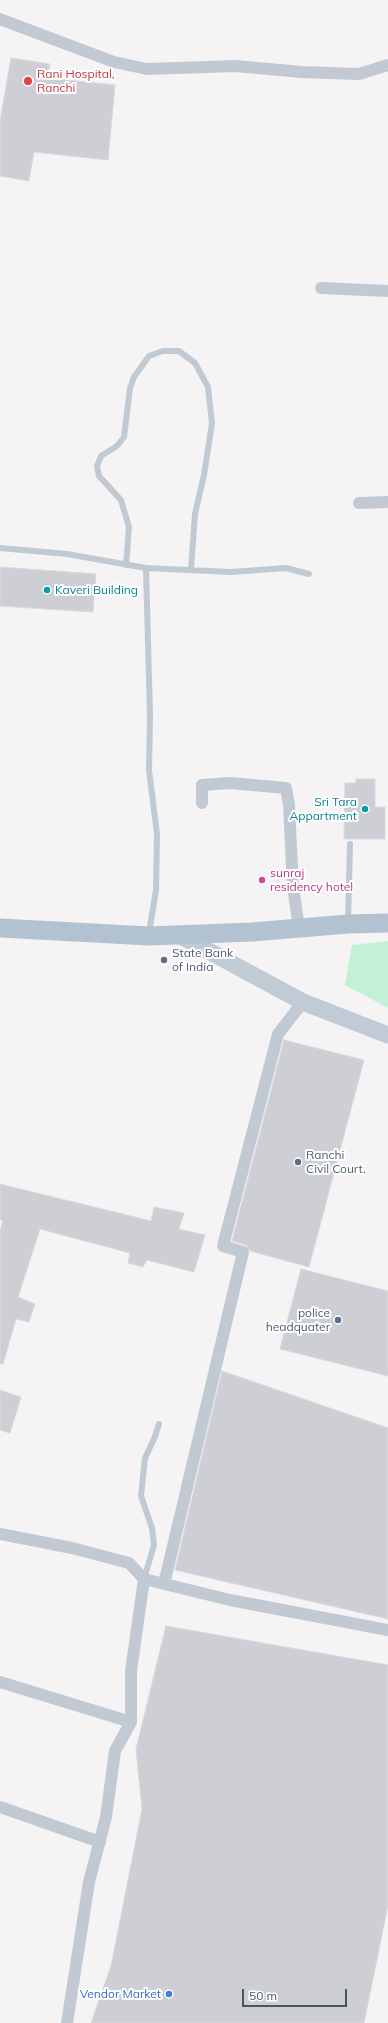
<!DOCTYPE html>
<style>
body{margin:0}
#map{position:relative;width:388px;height:2023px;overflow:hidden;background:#f5f3f3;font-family:Mulish,sans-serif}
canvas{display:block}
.scale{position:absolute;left:242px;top:1989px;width:105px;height:18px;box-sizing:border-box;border:2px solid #4a5661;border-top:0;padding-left:5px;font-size:12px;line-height:14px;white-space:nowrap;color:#4a5661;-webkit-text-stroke:3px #fff;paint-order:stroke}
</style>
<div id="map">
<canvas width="388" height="2023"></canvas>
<div class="scale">50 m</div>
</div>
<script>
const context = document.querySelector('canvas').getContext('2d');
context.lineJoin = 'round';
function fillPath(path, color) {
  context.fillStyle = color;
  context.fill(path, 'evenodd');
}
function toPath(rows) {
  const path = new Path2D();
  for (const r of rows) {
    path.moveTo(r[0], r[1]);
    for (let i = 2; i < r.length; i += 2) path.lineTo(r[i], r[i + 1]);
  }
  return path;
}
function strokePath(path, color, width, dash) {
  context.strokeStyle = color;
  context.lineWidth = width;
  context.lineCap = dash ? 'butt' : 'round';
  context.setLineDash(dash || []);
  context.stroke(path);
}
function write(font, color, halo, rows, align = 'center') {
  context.font = font + ' Mulish,sans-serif';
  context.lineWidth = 4;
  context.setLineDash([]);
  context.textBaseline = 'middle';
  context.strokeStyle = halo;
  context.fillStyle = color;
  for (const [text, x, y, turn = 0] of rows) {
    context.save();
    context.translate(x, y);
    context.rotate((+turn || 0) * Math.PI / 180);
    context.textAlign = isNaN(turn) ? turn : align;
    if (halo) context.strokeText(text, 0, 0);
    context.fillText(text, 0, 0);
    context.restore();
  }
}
fillPath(toPath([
 [388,941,388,1008,345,985,352,945]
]), '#c3f1d5');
const building = toPath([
 [11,58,50,64,47,78,115,85,108,160,34,152,29,181,0,176,0,121,11,58],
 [0,567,96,574,93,612,0,606,0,567],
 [356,779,375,779,375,807,385,807,385,839,344,839,345,783,356,783,356,779],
 [284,1040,364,1060,309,1267,250,1251,246,1245,232,1241,284,1040],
 [0,1184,151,1221,154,1207,184,1213,179,1229,205,1235,194,1272,147,1260,143,1267,128,1263,130,1253,40,1229,18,1297,35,1304,29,1322,16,1319,3,1364,0,1364,0,1231,3,1220,0,1220,0,1184],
 [301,1269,388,1291,388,1376,280,1349,301,1269],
 [222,1371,388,1428,388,1619,175,1570,222,1371],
 [0,1390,21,1397,10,1433,0,1430,0,1390],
 [166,1626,388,1665,388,1905,364,2023,91,2023,111,1966,142,1809,136,1749,166,1626]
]);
fillPath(building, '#cdcfd5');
strokePath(building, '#d7d9de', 1);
strokePath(toPath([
 [0,548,67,554,146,568,231,572,286,568,309,574],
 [126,565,129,527,121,500,99,476,97,466,101,456,117,446,124,437,130,388,134,377,149,356,163,351,179,351,195,363,208,387,212,423,204,475,195,514,191,569],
 [146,568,150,716,149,770,157,834,156,890,149,933],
 [348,922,350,844],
 [144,1579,154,1545,152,1528,141,1496,145,1458,154,1439,159,1424]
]), '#c1cad2', 6);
strokePath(toPath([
 [0,19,114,62,147,69,235,66,302,72,359,74,388,65],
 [321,288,388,291],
 [359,503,388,502],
 [202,803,202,785,230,783,286,788,289,805,293,887,299,928],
 [0,1534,72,1548,129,1563,144,1579],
 [164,1584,243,1252,223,1246,278,1034,303,1002],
 [0,1682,131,1722],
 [0,1807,100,1842],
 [67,2023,89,1882,106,1817,115,1751,131,1722,131,1671,144,1579,230,1600,388,1630]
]), '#c1cad2', 12);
strokePath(toPath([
 [179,935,303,1002,388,1035]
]), '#c1cbd6', 17);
strokePath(toPath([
 [0,928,149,936,252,932,348,924,388,923]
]), '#b3c2d1', 19);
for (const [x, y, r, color] of [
 [28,81,5,"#e0444e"],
 [47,590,4,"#0f9aa8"],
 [365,809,4,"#0f9aa8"],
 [262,880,4,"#d1479c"],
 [164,960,4,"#5c6f8a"],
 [298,1162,4,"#5c6f8a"],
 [338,1320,4,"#5c6f8a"],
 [169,1994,4,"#3f7fe0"]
]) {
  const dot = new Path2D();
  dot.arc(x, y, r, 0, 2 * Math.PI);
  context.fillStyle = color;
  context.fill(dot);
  strokePath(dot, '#fff', 1.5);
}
write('12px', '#be3a42', '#fff', [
 ["Rani Hospital,",37,74],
 ["Ranchi",37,88]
], 'left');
write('12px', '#0d838f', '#fff', [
 ["Kaveri Building",55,590],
 ["Sri Tara",357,802,"right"],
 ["Appartment",357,816,"right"]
], 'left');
write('12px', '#b23c85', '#fff', [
 ["sunraj",270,873],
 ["residency hotel",270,887]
], 'left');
write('12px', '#4e5e75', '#fff', [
 ["State Bank",172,953],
 ["of India",172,967],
 ["Ranchi",306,1155],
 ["Civil Court.",306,1169],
 ["police",330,1313,"right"],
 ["headquater",330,1327,"right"]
], 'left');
write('12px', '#366cbe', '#fff', [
 ["Vendor Market",161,1994]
], 'right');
</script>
